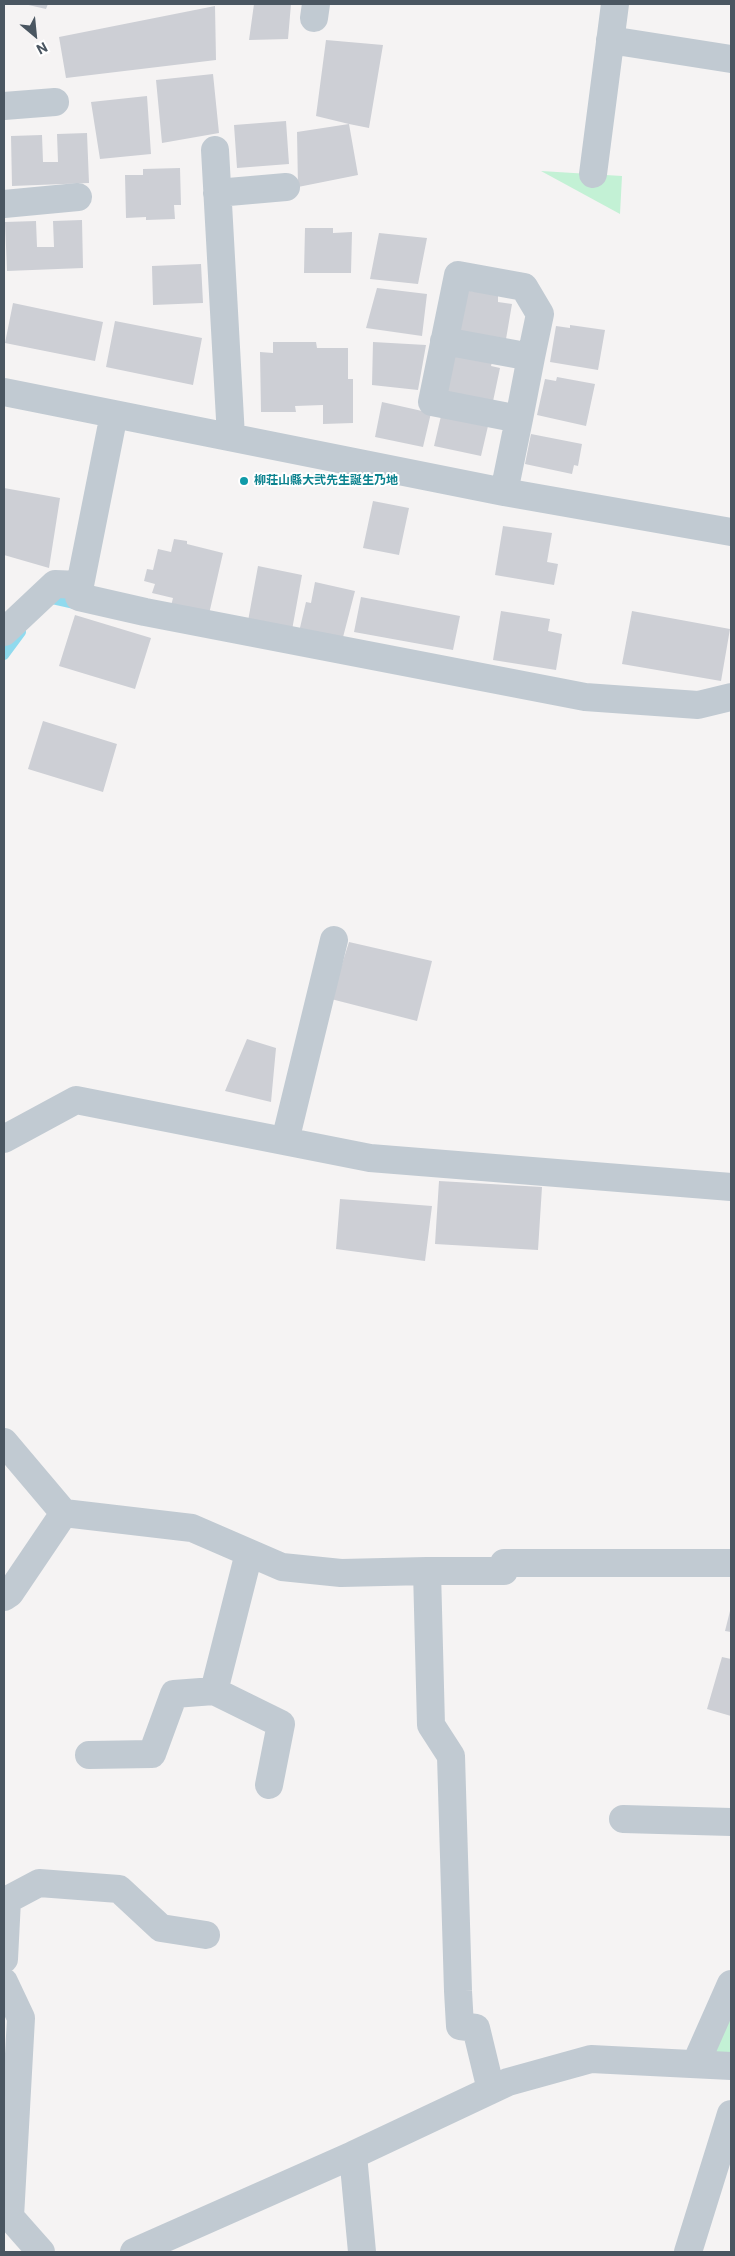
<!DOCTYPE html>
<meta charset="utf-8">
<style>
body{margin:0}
#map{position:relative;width:735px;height:2256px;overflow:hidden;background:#f5f3f3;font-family:Roboto,sans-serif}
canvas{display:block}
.frame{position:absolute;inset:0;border:5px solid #4a5661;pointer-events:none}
.north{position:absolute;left:10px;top:10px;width:50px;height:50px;-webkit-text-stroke:4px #fff;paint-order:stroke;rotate:152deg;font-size:14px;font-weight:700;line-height:20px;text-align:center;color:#4a5661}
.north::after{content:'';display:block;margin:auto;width:18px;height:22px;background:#4a5661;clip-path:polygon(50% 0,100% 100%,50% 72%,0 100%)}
</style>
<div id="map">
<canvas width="735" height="2256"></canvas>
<div class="frame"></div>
<div class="north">N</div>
</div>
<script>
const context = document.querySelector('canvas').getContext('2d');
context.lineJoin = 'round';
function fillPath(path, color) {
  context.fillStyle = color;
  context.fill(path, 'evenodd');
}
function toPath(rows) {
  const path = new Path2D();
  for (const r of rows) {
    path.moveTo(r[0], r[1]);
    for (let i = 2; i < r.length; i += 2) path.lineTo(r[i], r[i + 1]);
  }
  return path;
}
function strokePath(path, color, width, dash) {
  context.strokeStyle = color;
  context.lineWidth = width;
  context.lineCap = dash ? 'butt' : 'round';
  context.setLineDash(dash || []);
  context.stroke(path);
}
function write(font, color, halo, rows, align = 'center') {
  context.font = font + ' Roboto,"Noto Sans JP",sans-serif';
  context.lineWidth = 4;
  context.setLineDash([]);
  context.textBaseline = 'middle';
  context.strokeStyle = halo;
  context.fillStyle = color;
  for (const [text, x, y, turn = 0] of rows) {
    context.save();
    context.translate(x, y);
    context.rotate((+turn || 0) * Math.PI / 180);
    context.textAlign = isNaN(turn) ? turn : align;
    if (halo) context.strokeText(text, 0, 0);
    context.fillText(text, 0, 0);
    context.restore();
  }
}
fillPath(toPath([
 [541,171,622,176,620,214],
 [731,2000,731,2061,705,2058]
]), '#c3f1d5');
strokePath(toPath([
 [45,601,48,598,79,605],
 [4,655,21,632]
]), '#90daee', 10);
fillPath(toPath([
 [24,4,48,4,46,9],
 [254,4,291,4,288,39,249,40],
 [215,6,216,60,66,78,59,37],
 [326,40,383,45,369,128,349,124,358,175,298,187,297,132,349,124,316,116],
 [213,74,219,133,162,143,156,80],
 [147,96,151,154,100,159,91,102],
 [286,121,289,164,237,168,234,125],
 [87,133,89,183,12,186,11,136,42,135,43,162,58,162,57,134],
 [180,168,181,205,174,205,175,219,146,220,146,217,126,218,125,175,143,175,143,169],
 [82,220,83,268,7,271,5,222,36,221,37,247,54,247,53,221],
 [305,228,333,228,333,233,352,232,351,273,304,273],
 [379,233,427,238,418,284,370,279],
 [201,264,203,303,153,305,152,266],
 [377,288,427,294,422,336,366,328],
 [464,290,498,295,498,302,512,304,506,339,457,331],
 [13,303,103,322,95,361,5,343],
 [115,321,202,338,193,385,106,367],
 [570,325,605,330,598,370,550,362,556,326,570,328],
 [273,342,316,342,317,348,348,348,348,379,353,379,353,423,323,424,323,405,295,406,296,412,261,412,260,352,273,353],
 [373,342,426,345,418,390,372,385],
 [451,354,492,362,491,366,500,368,492,406,442,395],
 [557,377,595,384,586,426,537,415,545,379,556,381],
 [382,402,431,413,423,447,375,437],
 [441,416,488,426,481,456,434,446],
 [531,434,582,444,578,466,574,465,572,474,525,464],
 [4,488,60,498,49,568,4,555],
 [373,501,409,508,399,555,363,548],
 [503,526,552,533,547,562,558,564,554,585,495,575],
 [174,539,187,541,187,544,223,553,209,614,171,606,173,598,152,593,155,584,144,581,147,569,153,570,158,549,171,552],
 [258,566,302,575,292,630,248,621],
 [315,582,355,591,342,641,299,632,306,602,311,603],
 [361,597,460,616,453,650,354,632],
 [501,611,550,619,548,631,562,634,556,670,493,660],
 [632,611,730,629,721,681,622,664],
 [75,615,151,638,135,689,59,666],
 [43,721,117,744,103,792,28,769],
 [349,942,432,961,417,1021,331,999],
 [247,1039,276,1048,271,1102,225,1091],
 [439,1181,542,1187,538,1250,435,1244],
 [340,1199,432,1206,425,1261,336,1249],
 [731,1607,731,1632,725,1631],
 [722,1657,731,1659,731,1716,707,1709]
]), '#cdcfd5');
strokePath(toPath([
 [314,18,316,4],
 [610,40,731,59],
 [4,106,55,102],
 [215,150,231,437],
 [593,174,615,4],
 [217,193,286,187],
 [4,204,78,197],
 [444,341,531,357],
 [4,392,504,492,731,532],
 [504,492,519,419,531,357,540,314,524,287,458,275,432,402,519,419],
 [80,585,79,597,145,612,585,697,698,705,731,697],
 [4,632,55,584,80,585,114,414],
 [4,1139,76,1100,370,1158,731,1187],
 [285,1141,334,940],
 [4,1442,64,1513,192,1528,282,1567,341,1573,427,1571,431,1725,451,1756,458,1991,460,2026,476,2028,491,2090],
 [249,1553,214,1691,281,1724,269,1785],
 [427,1571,504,1571,504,1563,731,1563],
 [4,1597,10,1593,64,1513],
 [89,1755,152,1754,174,1694,214,1691],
 [623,1819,731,1822],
 [4,1959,7,1900,39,1883,119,1889,161,1928,206,1935],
 [4,1982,21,2018,10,2217,41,2252],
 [696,2063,731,1984],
 [353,2155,362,2252],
 [134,2252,353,2155,508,2082,591,2059,731,2066],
 [688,2252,731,2114]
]), '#c1cad2', 28);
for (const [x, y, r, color] of [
 [244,481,5,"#0f9aa8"]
]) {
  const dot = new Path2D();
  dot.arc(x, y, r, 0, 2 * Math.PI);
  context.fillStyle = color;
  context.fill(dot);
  strokePath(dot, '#fff', 2);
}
write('bold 12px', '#0d838f', '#fff', [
 ["柳荘山縣大弐先生誕生乃地",254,481]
], 'left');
</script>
